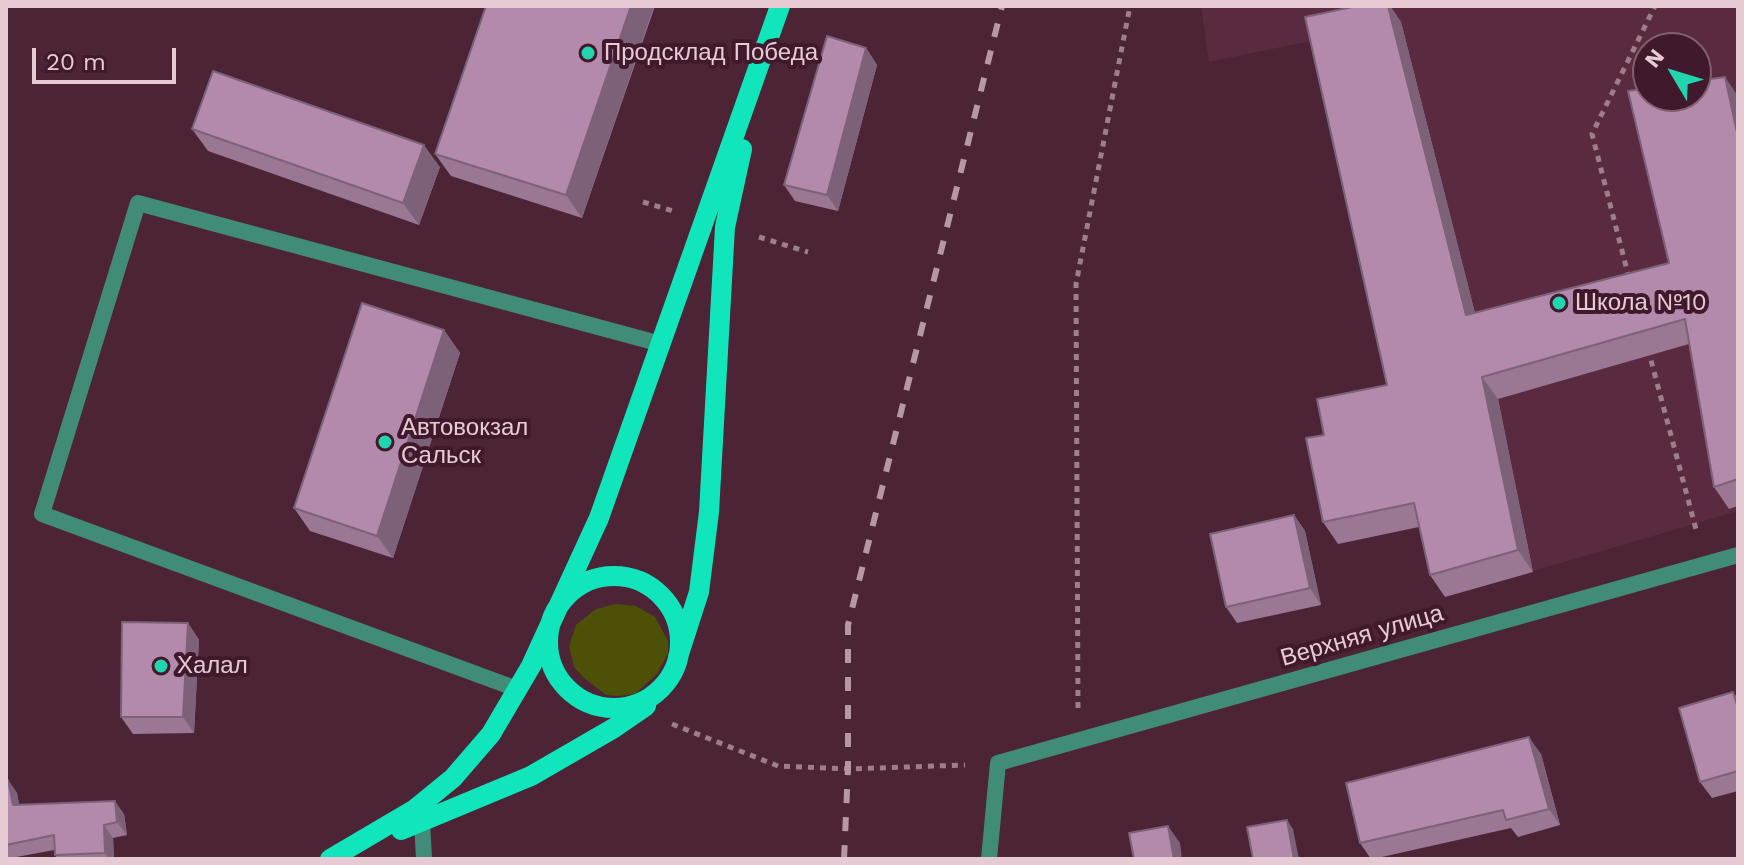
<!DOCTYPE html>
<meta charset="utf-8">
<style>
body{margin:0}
#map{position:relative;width:1744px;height:865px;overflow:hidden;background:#4c2436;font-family:"Work Sans",sans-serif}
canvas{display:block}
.frame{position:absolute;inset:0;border:8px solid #e6cbd5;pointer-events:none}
.north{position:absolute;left:1632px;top:32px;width:80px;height:80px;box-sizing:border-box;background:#41192c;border:2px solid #836070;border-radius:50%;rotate:308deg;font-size:22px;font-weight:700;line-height:32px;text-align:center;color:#e6cbd5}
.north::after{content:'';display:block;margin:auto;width:28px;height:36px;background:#22d5af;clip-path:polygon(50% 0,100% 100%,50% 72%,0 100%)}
.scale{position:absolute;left:32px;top:48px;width:144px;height:36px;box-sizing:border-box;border:4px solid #e6cbd5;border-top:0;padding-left:10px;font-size:24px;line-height:28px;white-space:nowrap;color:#e6cbd5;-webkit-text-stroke:6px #41192c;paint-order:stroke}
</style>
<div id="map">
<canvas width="1744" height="865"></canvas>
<div class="frame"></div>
<div class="north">N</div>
<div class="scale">20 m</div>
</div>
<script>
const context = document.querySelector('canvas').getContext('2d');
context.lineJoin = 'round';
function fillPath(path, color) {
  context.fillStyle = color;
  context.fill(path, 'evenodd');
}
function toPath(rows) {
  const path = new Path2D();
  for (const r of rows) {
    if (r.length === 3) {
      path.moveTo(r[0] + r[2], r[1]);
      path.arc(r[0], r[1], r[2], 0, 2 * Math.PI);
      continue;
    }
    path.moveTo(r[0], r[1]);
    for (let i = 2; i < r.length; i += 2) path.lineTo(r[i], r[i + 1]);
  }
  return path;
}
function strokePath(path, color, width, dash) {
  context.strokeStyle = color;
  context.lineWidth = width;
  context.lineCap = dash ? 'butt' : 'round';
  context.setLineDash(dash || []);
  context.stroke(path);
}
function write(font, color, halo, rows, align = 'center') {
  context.font = font + ' "Work Sans",sans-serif';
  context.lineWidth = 8;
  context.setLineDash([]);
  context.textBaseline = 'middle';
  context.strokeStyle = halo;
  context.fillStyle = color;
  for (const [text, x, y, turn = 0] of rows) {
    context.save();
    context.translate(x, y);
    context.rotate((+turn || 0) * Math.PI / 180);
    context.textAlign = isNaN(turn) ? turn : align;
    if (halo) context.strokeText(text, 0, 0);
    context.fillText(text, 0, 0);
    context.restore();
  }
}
fillPath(toPath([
 [1201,6,1738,6,1738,511,1445,597,1320,39,1209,62],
 [1648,48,1696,48,1696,96,1648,96]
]), '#5a2a40');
fillPath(toPath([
 [616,604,636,606,655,617,668,641,668,653,657,674,635,694,619,696,606,695,584,678,574,667,569,646,576,625,596,609]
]), '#4d5108');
strokePath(toPath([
 [643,202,673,211],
 [759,237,808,252],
 [1629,278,1592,134,1655,6],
 [1648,349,1697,533],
 [1078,708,1076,284,1130,6],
 [672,724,778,766,848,769,965,765]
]), '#9f7e8c', 5, [6, 6]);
strokePath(toPath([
 [517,689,42,514,138,203,661,344],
 [422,821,424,859]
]), '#408c78', 16);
strokePath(toPath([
 [989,859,998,763,1738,555]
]), '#408c78', 16);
strokePath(toPath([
 [614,642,66],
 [678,657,699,592,709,512,725,227,742,149],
 [401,830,531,776,614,728,646,706],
 [330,859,415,809,453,778,491,734,531,666,599,518,780,6]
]), '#11e5bc', 20);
strokePath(toPath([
 [844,859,848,769,848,625,1002,6]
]), '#b697a3', 6, [14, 14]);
fillPath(toPath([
 [655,6,582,218,451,176,435,154],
 [1357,6,1390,6,1401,22,1475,313,1669,263,1738,96,1738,506,1729,509,1714,487,1689,344,1498,399,1533,572,1445,597,1430,575,1419,527,1338,544,1323,522,1324,435,1387,385],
 [866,48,877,65,838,211,795,201,784,185],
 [192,129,440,167,419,225,208,151],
 [444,330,460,353,393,558,310,531,294,508],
 [1294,515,1305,531,1321,605,1237,623,1226,607],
 [188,623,199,640,194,733,133,734,121,717],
 [1733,692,1738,699,1738,791,1712,798,1700,782],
 [1541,754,1560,825,1518,837,1511,828,1373,859,1371,859,1360,843],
 [6,780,8,780,17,793,19,805,124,814,127,835,113,838,114,859,57,859,55,855,54,850,6,859]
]), '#9a7793');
fillPath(toPath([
 [631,6,654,6,582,218,566,195],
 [1388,6,1390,6,1401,22,1481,337,1466,315],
 [866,48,877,65,838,211,827,195],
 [1725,77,1738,96,1738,137],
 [424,145,440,167,419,225,403,203],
 [444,330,460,353,393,558,377,536],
 [1482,377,1498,399,1533,572,1518,550],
 [1294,515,1305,531,1321,605,1310,588],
 [188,623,199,640,194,733,183,717],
 [1529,737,1541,754,1560,825,1549,809],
 [8,780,17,793,22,818,13,805],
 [115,801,124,814,127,835,117,822],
 [1287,820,1293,829,1299,859,1294,859],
 [104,825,113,838,114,859,109,859,105,853],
 [1168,826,1180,843,1182,859,1174,859]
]), '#7d6178');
const building = toPath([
 [486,6,631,6,566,195,435,154,486,6],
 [1357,6,1388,6,1466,315,1669,263,1628,91,1648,88,1648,96,1696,96,1696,81,1725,77,1738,137,1738,479,1714,487,1685,319,1482,377,1518,550,1430,575,1414,503,1323,522,1306,438,1324,435,1317,399,1387,385,1305,17,1357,6],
 [827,36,866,48,827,195,784,185,827,36],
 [213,71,424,145,403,203,192,129,213,71],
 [362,303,444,330,377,536,294,508,362,303],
 [1294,515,1310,588,1226,607,1210,534,1294,515],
 [122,622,188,623,183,717,121,717,122,622],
 [1733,692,1738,708,1738,771,1700,782,1679,708,1733,692],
 [1529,737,1549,809,1506,820,1503,810,1360,843,1346,783,1529,737],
 [6,780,8,780,13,805,115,801,117,822,104,825,105,853,55,855,54,835,6,845,6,780],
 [1287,820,1294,859,1253,859,1247,827,1287,820],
 [1168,826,1174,859,1134,859,1129,833,1168,826]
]);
fillPath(building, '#b38aab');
strokePath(building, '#7d6178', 2);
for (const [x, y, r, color] of [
 [588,53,8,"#22d5af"],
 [1559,303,8,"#22d5af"],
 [385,442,8,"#22d5af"],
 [161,666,8,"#22d5af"]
]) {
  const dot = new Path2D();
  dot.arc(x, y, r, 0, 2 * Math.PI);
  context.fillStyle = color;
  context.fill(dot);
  strokePath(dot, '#41192c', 3);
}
write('24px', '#e6cbd5', '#41192c', [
 ["Продсклад Победа",604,53],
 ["Школа №10",1575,303],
 ["Автовокзал",401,428],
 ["Сальск",401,456],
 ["Халал",177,666]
], 'left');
write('24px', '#e6cbd5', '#41192c', [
 ["Верхняя улица",1362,636,-16]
]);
</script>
